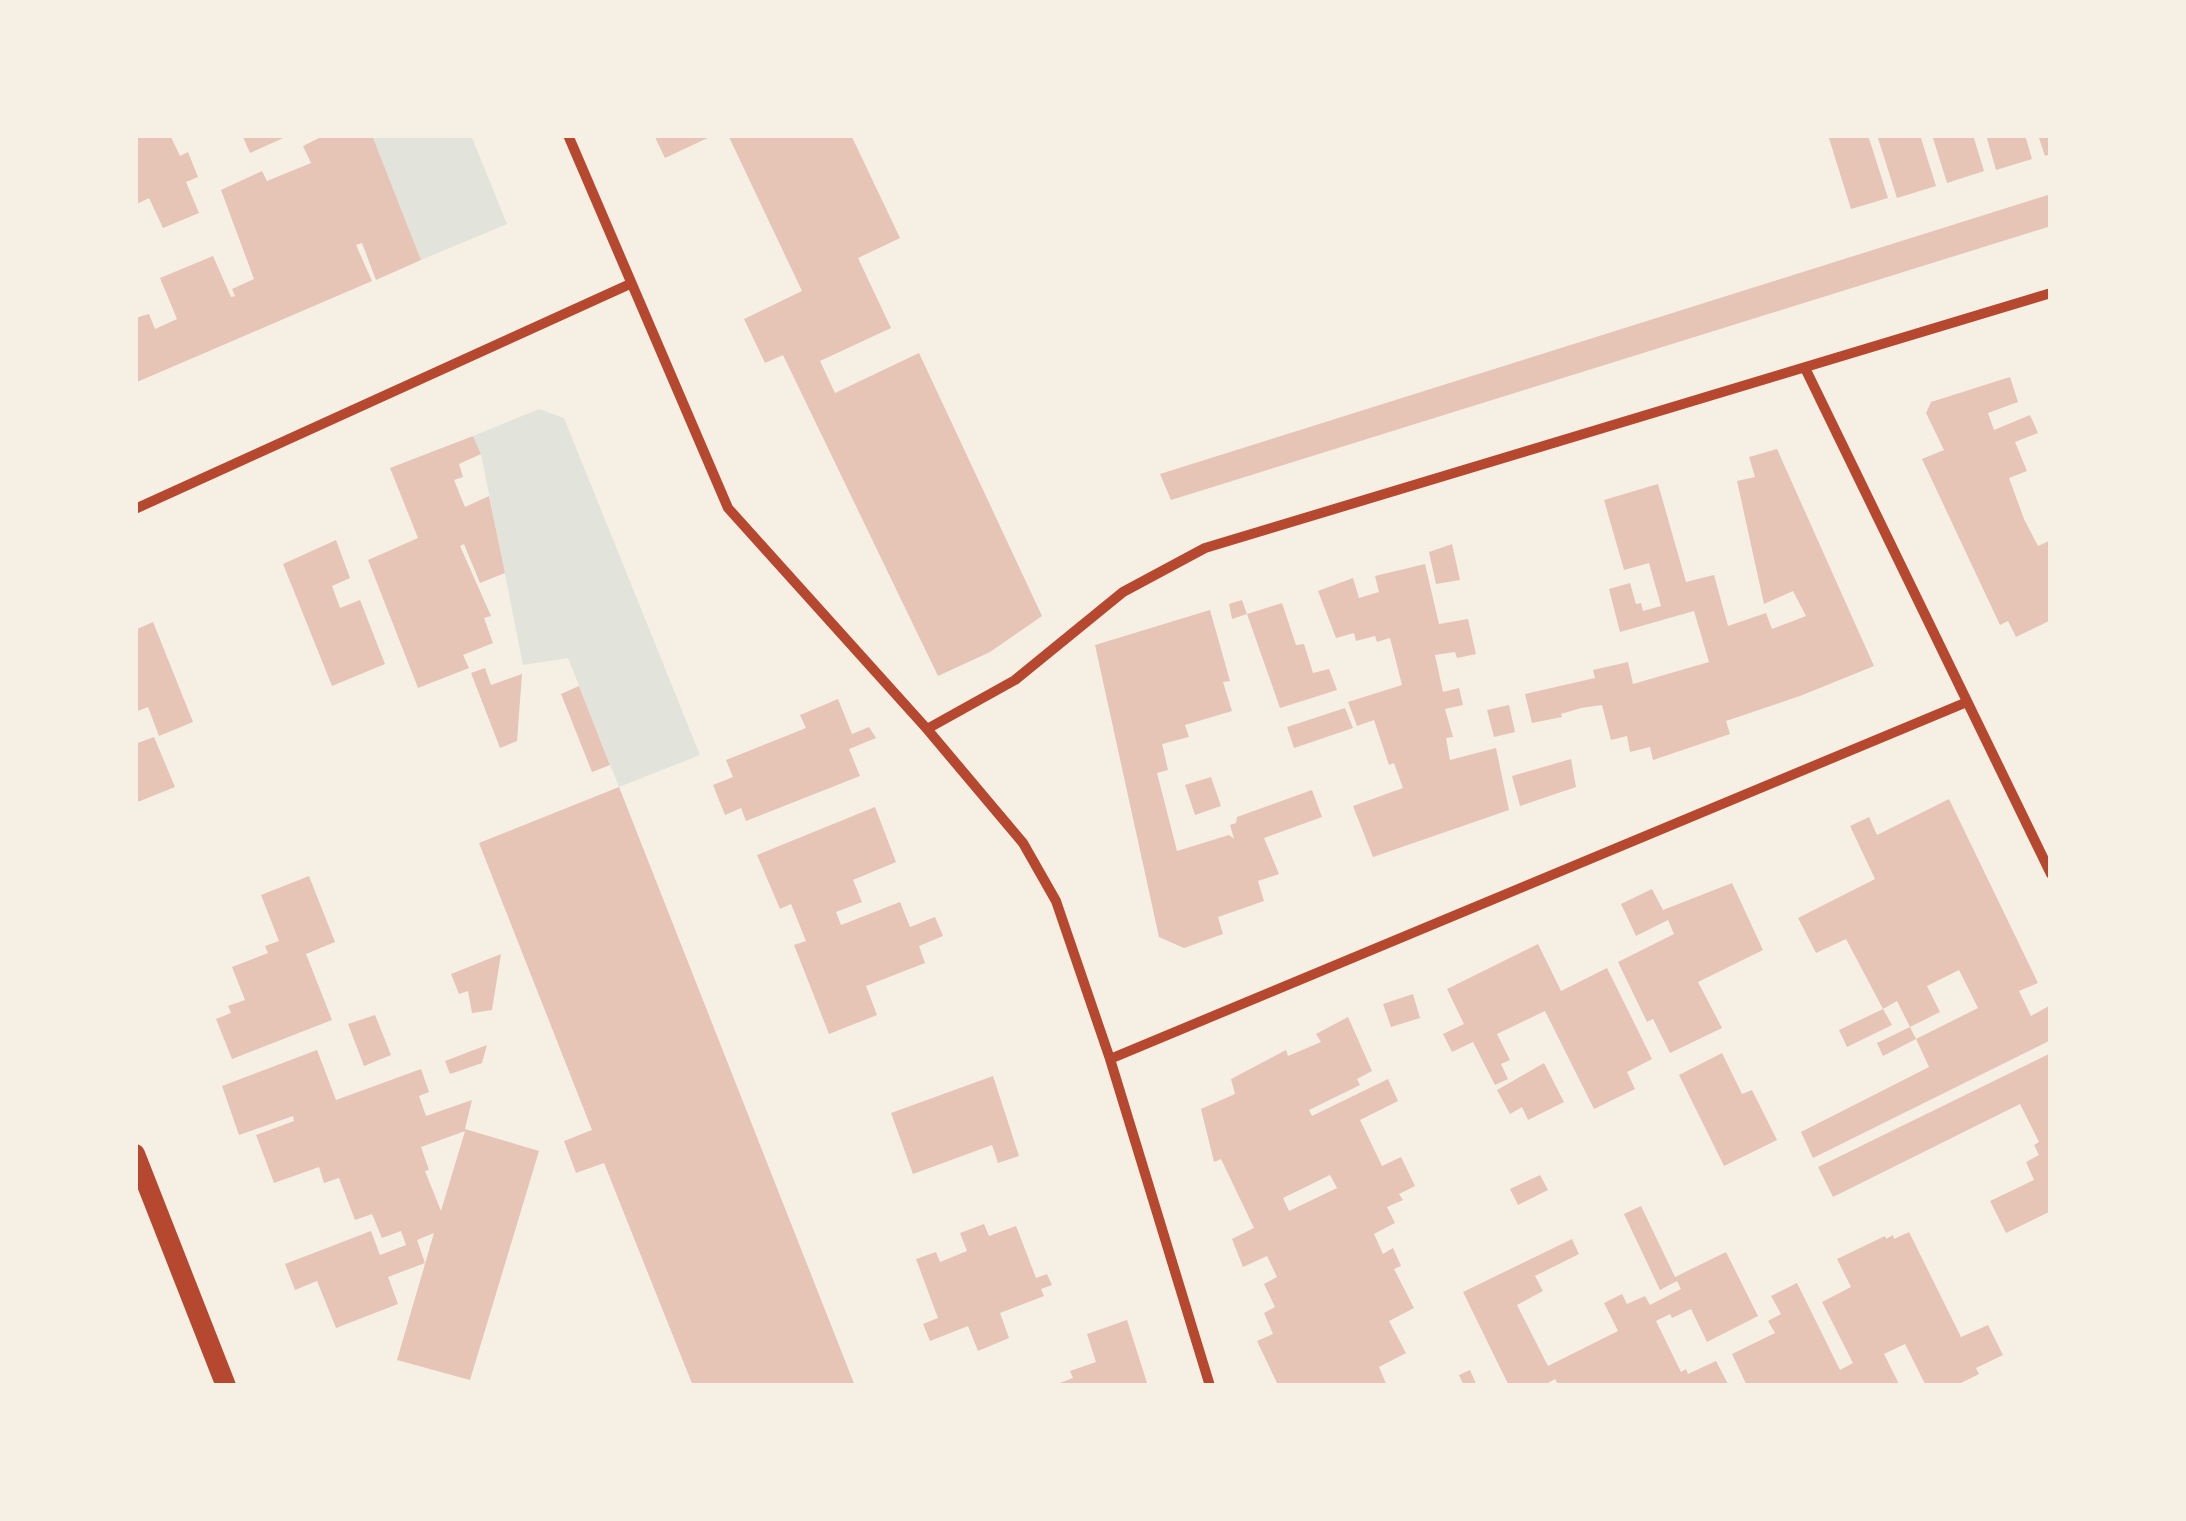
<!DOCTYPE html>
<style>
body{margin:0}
#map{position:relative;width:2186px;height:1521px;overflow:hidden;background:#f6efe4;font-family:Inter,sans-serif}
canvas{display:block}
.frame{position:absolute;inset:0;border:138px solid #f6efe4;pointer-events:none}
</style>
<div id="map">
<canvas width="2186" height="1521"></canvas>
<div class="frame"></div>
</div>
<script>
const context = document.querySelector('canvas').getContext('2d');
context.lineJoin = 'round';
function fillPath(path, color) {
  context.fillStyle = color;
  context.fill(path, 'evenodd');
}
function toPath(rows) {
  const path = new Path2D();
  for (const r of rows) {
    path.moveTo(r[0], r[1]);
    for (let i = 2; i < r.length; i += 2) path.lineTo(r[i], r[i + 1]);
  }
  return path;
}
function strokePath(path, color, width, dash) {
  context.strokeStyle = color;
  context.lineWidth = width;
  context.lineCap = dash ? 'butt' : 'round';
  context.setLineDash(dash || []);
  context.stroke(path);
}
fillPath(toPath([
 [372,135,471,135,507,224,421,260],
 [539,409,564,418,700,755,619,787,568,658,523,665,481,454,473,436]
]), '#e2e4dc');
fillPath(toPath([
 [135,135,170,135,180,156,188,152,198,177,186,182,199,213,163,228,149,198,135,205],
 [242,135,290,135,250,153],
 [325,135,372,135,421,260,376,280,362,243,356,245,372,281,137,382,135,318,149,314,155,329,177,319,160,278,213,256,231,297,235,296,232,289,254,279,221,190,262,171,267,181,311,163,303,146],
 [654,135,714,135,665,158],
 [728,135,851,135,900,238,858,258,891,328,820,361,835,393,919,353,1042,616,990,652,938,676,783,355,765,363,744,319,802,291],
 [1828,135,1868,135,1888,198,1851,209],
 [1877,135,1920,135,1936,186,1897,198],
 [1932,135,1973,135,1984,171,1947,183],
 [1986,135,2025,135,2032,159,1996,170],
 [2038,135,2051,135,2051,154,2045,156],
 [2051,194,2051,226,1171,500,1160,474],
 [2010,377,2018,402,1988,413,1994,430,2030,415,2038,433,2015,442,2027,471,2009,478,2024,519,2038,546,2051,540,2051,620,2016,637,2008,621,2000,625,1922,459,1944,450,1926,413,1931,402],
 [473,436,481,454,459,464,463,477,454,480,465,507,489,496,505,573,480,583,464,544,460,546,491,616,484,618,493,643,463,655,469,668,418,688,368,560,418,538,390,468],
 [1777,449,1874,666,1800,696,1726,721,1730,734,1653,760,1650,747,1630,752,1627,736,1611,740,1602,705,1581,708,1561,714,1562,717,1532,723,1525,694,1595,678,1593,670,1628,662,1633,684,1709,662,1694,611,1620,632,1609,589,1630,583,1636,604,1641,603,1643,611,1661,606,1649,563,1624,570,1604,500,1658,484,1686,582,1714,575,1728,626,1766,613,1772,629,1806,616,1793,591,1764,604,1737,481,1755,477,1749,457],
 [336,540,350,578,332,586,340,608,360,600,385,664,332,686,283,564],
 [1452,544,1460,580,1436,584,1429,552],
 [1425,564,1439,624,1468,619,1476,654,1457,658,1455,652,1435,655,1443,692,1459,688,1463,705,1445,709,1453,737,1446,738,1450,760,1496,748,1509,810,1373,857,1353,806,1403,788,1394,763,1389,765,1374,720,1357,726,1348,702,1402,685,1390,638,1377,642,1375,636,1356,641,1354,633,1336,638,1318,591,1353,578,1359,598,1379,592,1375,576],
 [1242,600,1247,614,1232,619,1229,604],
 [1282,603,1296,645,1304,644,1313,673,1329,669,1337,690,1280,708,1247,614],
 [1210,610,1230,681,1223,682,1232,711,1185,725,1189,737,1162,744,1168,770,1157,773,1177,851,1229,835,1234,839,1230,825,1236,823,1237,817,1312,790,1322,817,1264,838,1279,874,1258,881,1264,901,1218,917,1223,934,1184,948,1159,937,1095,645],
 [153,622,193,722,159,736,148,707,135,712,135,630],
 [485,668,491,685,522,674,517,741,500,748,471,673],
 [579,686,610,765,592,772,561,694],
 [838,699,852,734,869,727,876,738,849,749,860,776,746,821,741,808,725,815,713,785,733,777,726,760,806,728,800,715],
 [1509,705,1515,732,1494,737,1487,710],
 [1345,708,1353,728,1294,748,1287,727],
 [154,737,175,787,135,803,135,744],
 [1571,759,1576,787,1520,806,1512,776],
 [1211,777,1221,806,1195,815,1185,785],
 [619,787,855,1386,693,1386,604,1163,576,1173,564,1141,592,1130,479,843],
 [1949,799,2038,983,2019,991,2031,1016,2049,1006,2051,1010,2051,1040,1813,1158,1801,1132,1929,1067,1916,1039,1978,1008,1959,970,1927,986,1940,1012,1910,1027,1897,1001,1883,1009,1846,939,1816,953,1798,918,1875,879,1850,826,1869,817,1877,835],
 [875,807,896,862,853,880,862,902,836,912,841,925,900,902,910,927,935,917,943,936,919,946,925,963,866,986,877,1015,829,1034,794,945,806,941,791,904,780,909,757,855],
 [309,876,335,942,306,954,332,1020,232,1059,216,1019,231,1013,228,1006,245,1000,232,967,268,953,265,946,279,941,261,895],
 [1732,883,1763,950,1698,982,1722,1028,1670,1053,1653,1019,1647,1022,1618,962,1674,934,1668,920,1636,936,1621,904,1652,889,1663,910],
 [1538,944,1561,991,1607,968,1652,1059,1627,1072,1635,1089,1594,1109,1545,1011,1497,1034,1510,1060,1501,1064,1508,1079,1495,1085,1473,1042,1452,1052,1443,1034,1464,1024,1447,989],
 [501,954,492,1010,472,1013,468,991,459,994,451,974],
 [1413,994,1420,1018,1391,1027,1383,1004],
 [1883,1009,1892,1025,1847,1047,1839,1030],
 [375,1015,391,1055,364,1066,348,1024],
 [1348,1017,1372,1071,1357,1079,1360,1085,1309,1110,1312,1116,1388,1079,1398,1101,1360,1120,1382,1166,1401,1157,1415,1186,1399,1194,1403,1200,1387,1207,1395,1223,1374,1234,1383,1254,1393,1248,1401,1266,1394,1269,1414,1308,1389,1321,1406,1353,1379,1367,1387,1386,1271,1386,1277,1383,1257,1341,1273,1334,1264,1313,1275,1307,1264,1284,1277,1277,1267,1256,1243,1267,1232,1239,1254,1228,1221,1159,1214,1162,1201,1109,1235,1094,1231,1079,1286,1050,1288,1056,1321,1042,1316,1034],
 [1330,1175,1337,1188,1289,1211,1283,1198],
 [1910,1027,1916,1039,1883,1056,1877,1043],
 [487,1045,482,1063,450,1074,445,1061],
 [317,1050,336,1100,421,1069,429,1092,419,1096,426,1116,472,1100,465,1129,539,1151,470,1380,397,1360,434,1233,417,1240,425,1263,388,1277,398,1304,336,1328,317,1281,295,1290,285,1264,371,1231,380,1255,406,1245,401,1231,382,1238,372,1214,355,1220,339,1178,324,1183,319,1167,274,1183,256,1135,294,1121,293,1116,239,1135,222,1086],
 [465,1131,441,1211,425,1171,429,1170,421,1147],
 [1722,1053,1742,1094,1752,1090,1777,1140,1724,1166,1679,1075],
 [2051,1053,2051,1211,2006,1233,1990,1201,2034,1180,2026,1162,2039,1155,2034,1145,2039,1142,2020,1104,1833,1197,1818,1167],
 [1544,1063,1564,1102,1528,1120,1522,1107,1510,1114,1497,1090],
 [993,1076,1019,1156,998,1163,992,1145,913,1174,891,1113],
 [1540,1175,1548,1190,1518,1205,1510,1189],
 [1641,1206,1675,1277,1726,1252,1758,1316,1707,1342,1691,1309,1672,1318,1670,1314,1656,1321,1681,1372,1686,1369,1688,1374,1716,1361,1729,1386,1559,1386,1555,1379,1543,1386,1509,1386,1463,1292,1572,1239,1579,1254,1535,1276,1543,1291,1517,1305,1548,1366,1618,1331,1604,1303,1622,1294,1627,1304,1645,1296,1650,1305,1681,1289,1677,1281,1660,1290,1624,1214],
 [984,1224,989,1236,1016,1226,1036,1278,1047,1274,1052,1285,1041,1289,1044,1296,1000,1313,1009,1338,978,1351,968,1326,930,1341,923,1324,938,1318,916,1259,936,1252,940,1262,967,1251,960,1233],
 [1909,1232,1961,1337,1988,1325,2003,1355,1976,1368,1979,1374,1955,1386,1926,1386,1905,1344,1884,1354,1900,1386,1747,1386,1732,1354,1775,1333,1768,1321,1781,1314,1771,1296,1797,1283,1840,1370,1853,1363,1822,1302,1851,1287,1837,1259,1885,1236,1886,1239,1893,1235,1894,1239],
 [1127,1320,1148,1386,1052,1386,1073,1378,1070,1371,1096,1362,1087,1334],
 [1470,1370,1477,1386,1464,1386,1459,1375]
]), '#e6c5b7');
strokePath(toPath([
 [568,135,728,508,927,729,1023,843,1056,901,1110,1059,1210,1386],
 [1805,368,2051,874],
 [135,509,630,284],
 [927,729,1015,680,1123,592,1205,548,2051,293],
 [1110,1059,1967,702]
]), '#b5482f', 10);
strokePath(toPath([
 [135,1154,226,1386]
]), '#b5482f', 20);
</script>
